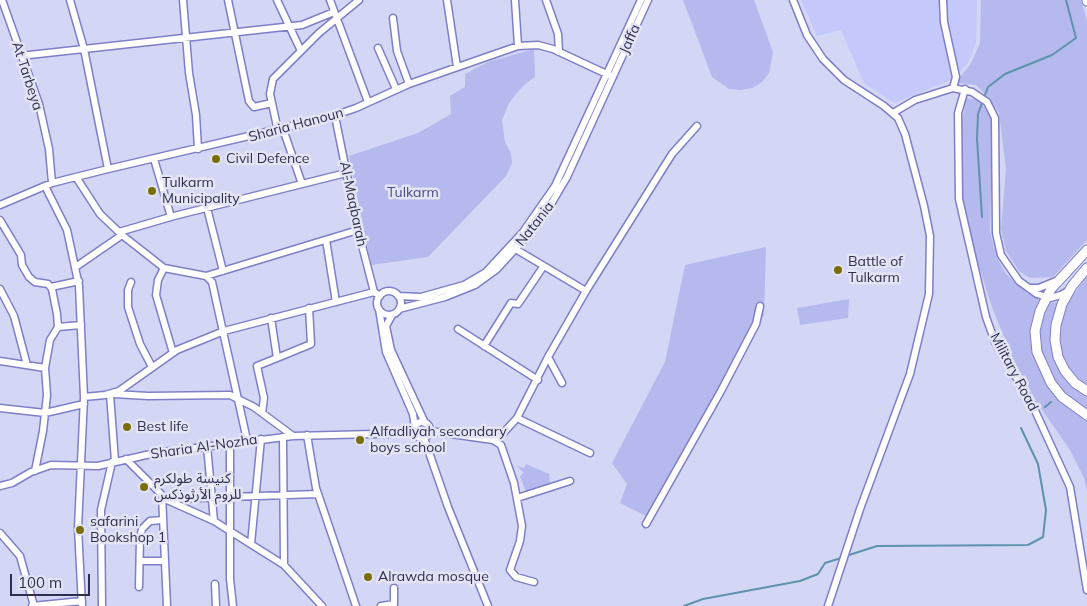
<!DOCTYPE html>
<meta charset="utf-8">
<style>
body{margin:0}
#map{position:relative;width:1087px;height:606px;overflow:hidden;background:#d3d6f5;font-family:Mulish,sans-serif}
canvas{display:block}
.scale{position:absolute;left:10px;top:574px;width:80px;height:22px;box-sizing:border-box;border:2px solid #2e2f4e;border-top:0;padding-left:6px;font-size:15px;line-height:18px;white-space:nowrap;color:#2e2f4e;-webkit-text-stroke:4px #e3e4f4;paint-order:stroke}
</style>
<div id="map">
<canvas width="1087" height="606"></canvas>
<div class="scale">100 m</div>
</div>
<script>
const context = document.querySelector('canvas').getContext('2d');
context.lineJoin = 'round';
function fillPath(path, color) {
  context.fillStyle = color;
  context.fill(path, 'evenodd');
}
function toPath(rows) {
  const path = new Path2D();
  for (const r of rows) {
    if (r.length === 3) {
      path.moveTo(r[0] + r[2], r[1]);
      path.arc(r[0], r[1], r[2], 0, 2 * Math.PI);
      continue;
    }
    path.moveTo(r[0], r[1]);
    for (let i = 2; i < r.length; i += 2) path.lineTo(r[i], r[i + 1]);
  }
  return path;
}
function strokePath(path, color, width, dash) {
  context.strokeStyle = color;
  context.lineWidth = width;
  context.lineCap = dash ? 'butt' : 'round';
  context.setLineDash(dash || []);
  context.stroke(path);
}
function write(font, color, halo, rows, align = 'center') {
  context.font = font + ' Mulish,"Noto Sans Arabic",sans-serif';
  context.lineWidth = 5;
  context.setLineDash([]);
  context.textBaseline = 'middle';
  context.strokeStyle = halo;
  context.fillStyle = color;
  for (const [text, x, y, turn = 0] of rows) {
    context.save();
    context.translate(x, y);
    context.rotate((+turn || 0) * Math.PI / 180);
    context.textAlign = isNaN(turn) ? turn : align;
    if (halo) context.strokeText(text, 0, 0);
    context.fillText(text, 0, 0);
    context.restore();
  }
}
fillPath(toPath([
 [801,0,977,0,976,43,968,63,953,79,894,103,864,83,841,30,817,36]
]), '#c5c8fb');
fillPath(toPath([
 [683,0,754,0,773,52,769,73,762,82,752,88,741,90,729,89,712,77],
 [981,0,1081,0,1087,21,1087,240,1053,277,1030,278,1019,271,1006,251,1001,229,1006,169,999,113,989,98,976,85,959,83,959,78,970,65,980,43],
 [534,49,535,77,524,85,516,94,509,103,502,120,505,142,511,153,512,163,506,176,428,257,371,265,349,156,418,133,451,114,450,96,465,87,465,74,488,62],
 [966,98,978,100,996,121,992,129,990,232,997,258,1006,274,1027,293,1039,299,1031,326,1030,337,1035,361,1045,379,1087,415,1087,491,1084,478,1070,450,1038,404,1014,361,993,310,962,215,961,128],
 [766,247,764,315,723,391,646,516,620,503,627,484,612,463,665,362,685,265],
 [1087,276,1087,387,1069,369,1062,356,1058,340,1063,314,1068,302],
 [849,299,848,318,800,325,797,308],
 [1060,302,1051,324,1050,341,1054,359,1061,373,1072,386,1087,396,1087,411,1065,394,1054,380,1041,351,1039,337,1040,324,1047,303],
 [526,464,549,474,550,485,526,492,520,476,524,473,517,466,524,468]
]), '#b6b9ee');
strokePath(toPath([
 [982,217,977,139,978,114,988,87,1005,74,1052,55,1076,38,1066,0],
 [1045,407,1051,402],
 [846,556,877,546,1028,545,1043,537,1046,510,1038,464,1021,428],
 [684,606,703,599,800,581,818,574,825,563,841,558]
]), '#5e92ad', 2);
const minor = toPath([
 [2,0,39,104,49,149,52,183],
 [70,0,84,49,108,169],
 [183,0,189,73,196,115,198,149],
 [228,0,249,101,254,107,272,103],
 [277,0,301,51],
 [330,0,368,102],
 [447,0,457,67],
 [515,0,518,46],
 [546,0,558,34,559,52],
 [793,0,807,35,823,59,844,80,884,106,898,118,905,134,924,206,930,236,929,294,910,374,860,509,828,606],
 [943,0,944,22,956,77,953,88],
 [393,18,397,51,409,84],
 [378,48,396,89],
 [20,56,302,25,334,12],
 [965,89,958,113,959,199,986,317,995,342,1032,404,1070,487,1087,590],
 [893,113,915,100,953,88,972,92,987,102,995,118,996,233,1001,255,1019,281,1037,294,1050,298,1061,295,1068,291],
 [335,116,358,230,374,292],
 [283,129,302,184],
 [278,131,270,94,273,79,319,33,359,0],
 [154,159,171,217],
 [76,177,100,214,122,235,164,268,206,276,212,282,247,440],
 [45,186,67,230,79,286,84,397,78,528,82,606],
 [0,205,52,183,108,169,330,117,356,108,409,84,518,46,538,45,553,49,613,77],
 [207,208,223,271],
 [0,220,21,255,22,265,29,277,35,282,48,284,52,289,57,314,58,327,50,340,45,368,47,395,43,431,35,471],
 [119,232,174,216,346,173],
 [326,240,336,302],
 [512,247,586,291],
 [77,266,122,235],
 [164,268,158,280,156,295,173,353],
 [206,276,358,230],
 [131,282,128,290,128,307,140,344,152,367],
 [51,287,79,281],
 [1030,288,1039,288,1056,281],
 [0,289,14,316,27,365],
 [389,303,12],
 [398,296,421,297,464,285,486,272,523,232,555,186,641,0],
 [379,309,386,352,413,414,415,428],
 [399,309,445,297,475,285,497,269,529,234,547,211,567,177,648,0],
 [392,315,386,326,391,350,425,423],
 [58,327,81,325],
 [458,329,538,380],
 [484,346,511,303,518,304,543,267],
 [548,357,562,383],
 [277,358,311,344,309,308],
 [0,361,45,368],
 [110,394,115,461],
 [114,394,148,396,230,395,254,407,293,436],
 [84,397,105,395,119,391,177,350,224,331,374,292,380,296],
 [0,408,45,413,84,404],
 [262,413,264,398,257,366,277,358,271,318],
 [517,418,590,453],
 [422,430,8],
 [430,431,493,440,501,445,514,483,522,526,520,541,510,570,516,577,534,582],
 [307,435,316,488,356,606],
 [283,437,284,565],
 [424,438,448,507,488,606],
 [496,441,517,418,548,357,586,291,672,154,697,126],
 [230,443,230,579,233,606],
 [207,446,214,521],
 [126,459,167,500,214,521,284,565,322,606],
 [0,486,12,483,31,472,51,465,98,466,155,453,293,436,415,433],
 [162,495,167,606],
 [517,498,570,481],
 [169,499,318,494],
 [646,524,721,391,756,324,760,306],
 [0,533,20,556,34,606],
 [251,544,261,439],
 [140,561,165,561],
 [215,584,216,606],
 [139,587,140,538,142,529,150,521,163,520],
 [32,606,82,601],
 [102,606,101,510,112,462],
 [381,606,394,604,394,588]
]);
const highway = toPath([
 [1087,0,1087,1],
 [1087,250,1051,289,1040,311,1035,331,1037,352,1051,383,1062,397,1087,415],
 [1087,268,1072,286,1062,304,1056,325,1055,340,1058,357,1065,371,1075,383,1087,391]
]);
strokePath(minor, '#7e7fc7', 9);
strokePath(highway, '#7e7fc7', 11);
strokePath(minor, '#fff', 6);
strokePath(highway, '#fff', 9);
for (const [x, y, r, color] of [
 [216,159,5,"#796e0b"],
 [152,191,5,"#796e0b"],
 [838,270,5,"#796e0b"],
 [127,427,5,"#796e0b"],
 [360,440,5,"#796e0b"],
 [144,487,5,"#796e0b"],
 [80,530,5,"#796e0b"],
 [368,577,5,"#796e0b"]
]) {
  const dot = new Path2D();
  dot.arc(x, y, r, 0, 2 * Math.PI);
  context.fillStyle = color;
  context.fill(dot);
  strokePath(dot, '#e3e4f4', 2);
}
write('14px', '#2e2f4e', '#e3e4f4', [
 ["Jaffa",630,39,-66],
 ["At Tarbeya",27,76,72],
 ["Sharia Hanoun",296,125,-15],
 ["Al-Maqbarah",353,204,78],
 ["Natania",535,224,-52],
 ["Military Road",1014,372,62],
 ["Sharia Al-Nozha",204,447,-8]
]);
write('14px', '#2e2f4e', '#e3e4f4', [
 ["Civil Defence",226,159],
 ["Tulkarm",162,183],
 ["Municipality",162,199],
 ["Battle of",848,262],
 ["Tulkarm",848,278],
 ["Best life",137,427],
 ["Alfadliyah secondary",370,432],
 ["boys school",370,448],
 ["كنيسة طولكرم",154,479],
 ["للروم الأرثوذكس",154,495],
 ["safarini",90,522],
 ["Bookshop 1",90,538],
 ["Alrawda mosque",378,577]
], 'left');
write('14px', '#4b498f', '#e3e4f4', [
 ["Tulkarm",413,193]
]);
</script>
